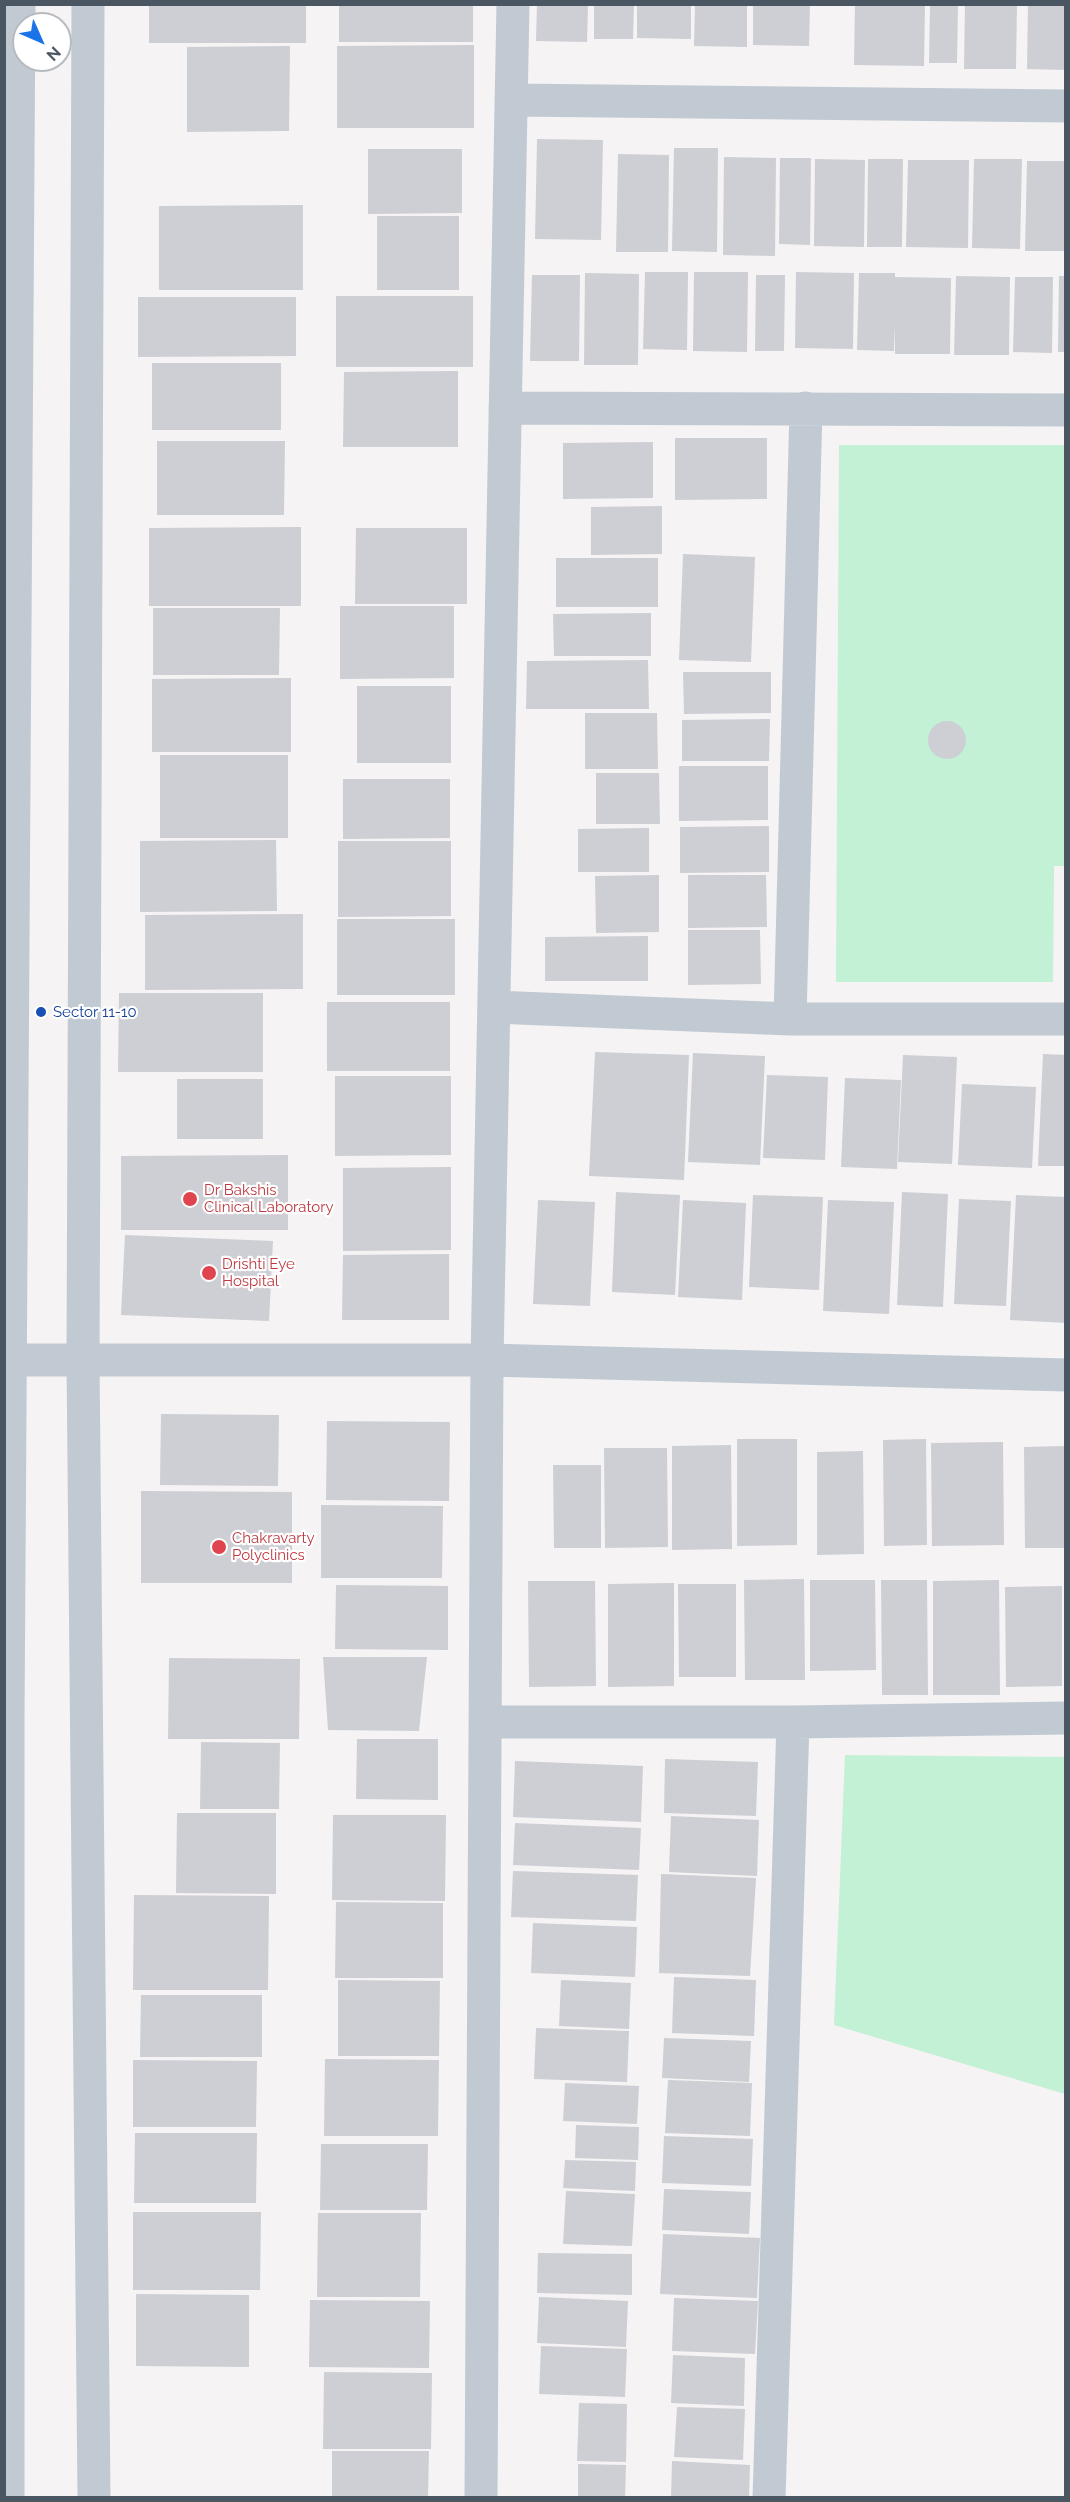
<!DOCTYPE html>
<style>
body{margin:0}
#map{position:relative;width:1070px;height:2502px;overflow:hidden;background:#f5f3f3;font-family:Raleway,sans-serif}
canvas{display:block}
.frame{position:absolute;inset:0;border:6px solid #4a5661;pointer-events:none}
.north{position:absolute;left:12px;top:12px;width:60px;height:60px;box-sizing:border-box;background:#fff;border:2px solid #b7bbc0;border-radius:50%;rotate:135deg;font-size:16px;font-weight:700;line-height:24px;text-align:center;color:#4a5661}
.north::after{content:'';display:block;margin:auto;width:21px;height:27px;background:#1a73e8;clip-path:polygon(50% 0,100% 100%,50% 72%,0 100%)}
</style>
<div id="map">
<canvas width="1070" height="2502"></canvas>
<div class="frame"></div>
<div class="north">N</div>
</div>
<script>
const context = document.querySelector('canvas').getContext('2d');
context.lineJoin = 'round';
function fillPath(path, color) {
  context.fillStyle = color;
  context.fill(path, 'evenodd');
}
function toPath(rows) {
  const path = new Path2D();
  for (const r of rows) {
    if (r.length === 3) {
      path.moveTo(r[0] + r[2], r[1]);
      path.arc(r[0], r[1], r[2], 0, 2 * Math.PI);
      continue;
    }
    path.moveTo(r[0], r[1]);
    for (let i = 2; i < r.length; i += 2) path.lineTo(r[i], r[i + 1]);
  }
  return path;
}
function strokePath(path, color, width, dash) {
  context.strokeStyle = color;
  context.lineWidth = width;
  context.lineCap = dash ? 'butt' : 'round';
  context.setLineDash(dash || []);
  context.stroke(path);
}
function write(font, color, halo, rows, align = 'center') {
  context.font = font + ' Raleway,sans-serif';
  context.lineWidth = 4.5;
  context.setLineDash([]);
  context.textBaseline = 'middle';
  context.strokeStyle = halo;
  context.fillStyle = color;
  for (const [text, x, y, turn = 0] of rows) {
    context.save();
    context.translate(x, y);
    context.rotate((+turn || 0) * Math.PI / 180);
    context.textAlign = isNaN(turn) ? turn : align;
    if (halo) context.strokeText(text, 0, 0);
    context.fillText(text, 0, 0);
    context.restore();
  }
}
fillPath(toPath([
 [839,445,1065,445,1066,866,1054,866,1053,982,836,982],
 [845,1755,1065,1757,1065,2094,834,2025]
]), '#c3f1d5');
fillPath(toPath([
 [149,4,306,4,306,43,149,43],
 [339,4,473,4,473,42,339,42],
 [537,4,588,4,587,42,536,41],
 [594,4,634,4,633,39,594,39],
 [637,4,691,4,691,39,637,38],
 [695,4,747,4,747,47,694,46],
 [753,4,810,4,809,46,753,45],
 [855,4,925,4,924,66,854,65],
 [930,4,958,4,957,63,929,63],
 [965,4,1017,4,1016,69,964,69],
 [1028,4,1066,4,1066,70,1027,69],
 [474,45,474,128,337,128,337,46],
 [290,46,289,131,187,132,187,47],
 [537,139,603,140,601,240,535,239],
 [674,148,718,148,717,252,672,251],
 [368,149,462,149,462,213,368,214],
 [618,154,669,155,668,252,616,252],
 [724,157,776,158,775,256,723,255],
 [780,158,811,158,810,245,779,244],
 [815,159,865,160,864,247,814,246],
 [868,159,903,159,902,247,867,247],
 [974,159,1022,159,1020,249,972,248],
 [908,160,969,160,968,248,906,247],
 [1027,161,1066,161,1066,251,1025,251],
 [303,205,303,290,159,290,159,206],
 [377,216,459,216,459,290,377,290],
 [645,272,688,272,687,350,643,349],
 [694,272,748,272,747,352,693,351],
 [796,272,854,273,853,349,795,348],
 [585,273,639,274,638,365,584,365],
 [859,273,895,273,895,277,951,278,950,354,895,354,895,323,894,351,857,350],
 [532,275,580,275,579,361,530,361],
 [756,275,785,275,784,351,755,351],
 [956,276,1010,277,1009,355,954,355],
 [1059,276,1066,276,1066,352,1058,352],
 [1015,277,1053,277,1052,353,1013,352],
 [336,296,473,296,473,367,336,367],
 [138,297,296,297,296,356,138,357],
 [152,363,281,363,281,430,152,430],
 [458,371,458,447,343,447,344,372],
 [675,438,767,438,767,499,675,500],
 [157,441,285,441,284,515,157,515],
 [653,442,653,498,563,499,563,443],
 [662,506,662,554,591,555,591,507],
 [301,527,301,606,149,606,149,528],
 [356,528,467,528,467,604,355,604],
 [683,554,755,557,751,662,679,660],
 [556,558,658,558,658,607,556,607],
 [340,606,454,606,454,678,340,679],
 [153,608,280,608,279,675,153,675],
 [651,613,651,656,554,656,553,614],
 [648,660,649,709,526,709,527,661],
 [683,672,771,672,771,713,684,714],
 [291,678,291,752,152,752,152,679],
 [357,686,451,686,451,763,357,763],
 [585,713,657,713,658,769,585,769],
 [770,719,769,761,682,761,682,720],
 [947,740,19],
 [160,755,288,755,288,838,160,838],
 [679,766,768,766,768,820,679,821],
 [596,773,659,773,660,824,596,824],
 [343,779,450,779,450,838,343,839],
 [769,826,769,872,680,873,680,827],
 [649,828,649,872,578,872,578,829],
 [276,840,277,911,140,912,140,841],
 [338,841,451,841,451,916,338,917],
 [659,875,659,932,596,933,595,876],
 [688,875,766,875,767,927,688,928],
 [303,914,303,989,145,990,145,915],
 [337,919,455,919,455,995,337,995],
 [688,930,760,930,761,984,688,985],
 [648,936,648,981,545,981,545,937],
 [119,993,263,993,263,1072,118,1072],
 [327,1002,450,1002,450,1071,327,1071],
 [595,1052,689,1055,684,1180,589,1176],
 [693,1053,765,1056,760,1165,688,1162],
 [1043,1054,1066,1055,1066,1166,1038,1166],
 [903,1055,957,1057,952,1164,898,1162],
 [767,1075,828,1077,825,1160,763,1158],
 [335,1076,451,1076,451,1155,335,1156],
 [845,1078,901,1080,897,1169,841,1167],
 [177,1079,263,1079,263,1139,177,1139],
 [962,1084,1036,1087,1032,1168,958,1165],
 [288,1155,288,1230,121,1230,121,1156],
 [451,1167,451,1250,343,1251,343,1168],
 [616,1192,680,1195,675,1295,612,1292],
 [902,1192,948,1194,943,1307,897,1305],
 [753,1195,823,1197,819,1290,749,1287],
 [1016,1195,1066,1197,1066,1323,1010,1320],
 [959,1199,1011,1201,1006,1306,954,1304],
 [538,1200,595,1202,590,1306,533,1304],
 [683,1200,746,1203,742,1300,678,1297],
 [828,1200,894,1202,889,1314,823,1311],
 [125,1235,273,1241,269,1321,121,1315],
 [449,1254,449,1320,342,1320,343,1255],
 [161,1414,279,1415,278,1486,160,1485],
 [327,1421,450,1422,449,1501,326,1500],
 [737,1439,797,1439,797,1545,737,1546],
 [926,1439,927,1545,884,1546,883,1440],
 [1003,1442,1004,1545,932,1546,931,1443],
 [731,1445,732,1549,672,1550,672,1446],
 [1066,1446,1066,1548,1025,1548,1024,1447],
 [604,1448,667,1448,668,1547,605,1548],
 [863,1451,864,1554,817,1555,817,1452],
 [553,1465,601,1465,601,1548,554,1548],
 [141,1491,292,1492,292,1583,141,1583],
 [321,1505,443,1506,442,1578,321,1578],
 [804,1579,805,1680,745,1680,744,1580],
 [810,1580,875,1580,876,1670,810,1671],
 [881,1580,927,1580,928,1695,882,1695],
 [999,1580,1000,1695,933,1695,933,1581],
 [528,1581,595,1581,596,1686,529,1687],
 [674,1583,674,1686,608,1687,608,1584],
 [678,1584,736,1584,736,1677,679,1677],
 [336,1585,448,1586,448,1650,335,1649],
 [1062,1586,1062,1686,1006,1687,1005,1587],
 [323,1657,427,1657,419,1731,328,1730],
 [169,1658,300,1659,299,1739,168,1739],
 [357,1739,438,1739,438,1800,356,1799],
 [201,1742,280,1743,279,1809,200,1809],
 [665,1759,758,1762,756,1816,664,1813],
 [515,1761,643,1766,641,1822,513,1817],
 [177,1813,276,1813,276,1894,176,1893],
 [333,1815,446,1815,445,1901,332,1900],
 [671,1816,759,1820,757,1876,669,1872],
 [515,1823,641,1828,639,1870,513,1865],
 [513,1871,638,1875,636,1921,511,1917],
 [661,1874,756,1878,750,1976,659,1973],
 [134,1895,269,1896,268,1990,133,1990],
 [336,1902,443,1903,443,1978,335,1978],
 [533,1923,637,1927,635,1977,531,1973],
 [674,1977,756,1980,754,2036,672,2033],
 [338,1980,440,1981,439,2056,338,2056],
 [561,1980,631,1983,629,2029,559,2026],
 [141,1995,262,1995,262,2057,140,2057],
 [536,2028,629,2031,627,2082,534,2079],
 [664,2038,751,2041,749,2082,662,2078],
 [325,2059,439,2060,438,2136,324,2136],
 [133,2060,257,2061,256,2127,133,2127],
 [668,2080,752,2083,750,2136,665,2133],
 [565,2083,639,2086,637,2124,563,2121],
 [576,2125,639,2127,638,2160,575,2158],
 [135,2133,257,2133,256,2203,134,2203],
 [664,2136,753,2139,751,2186,662,2183],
 [321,2144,428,2144,427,2210,320,2210],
 [565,2160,636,2162,635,2191,563,2188],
 [664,2189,751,2192,749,2234,662,2230],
 [566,2191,635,2194,632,2246,563,2244],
 [133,2212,261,2212,260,2290,133,2290],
 [318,2213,421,2213,420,2297,317,2297],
 [663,2234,760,2238,757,2298,660,2294],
 [538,2253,632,2254,632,2295,537,2293],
 [136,2294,249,2295,249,2367,136,2366],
 [539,2297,628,2301,626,2347,537,2343],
 [674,2298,758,2301,755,2354,672,2351],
 [310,2300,430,2301,429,2368,309,2367],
 [541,2346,627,2349,625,2397,539,2394],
 [673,2355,745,2358,744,2406,671,2403],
 [324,2372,432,2373,431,2449,323,2449],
 [579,2403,627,2404,626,2462,577,2461],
 [677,2407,745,2409,743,2460,674,2457],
 [332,2451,429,2451,428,2498,332,2498],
 [672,2461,750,2465,749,2498,671,2498],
 [578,2464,626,2465,625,2498,578,2498]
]), '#cdcfd5');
strokePath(toPath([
 [88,4,83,1360,94,2498],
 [511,100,1066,106],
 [505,408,1066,410],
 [494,1007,790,1019,1066,1019],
 [790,1019,806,408],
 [4,1360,487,1360,1066,1375],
 [486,1722,793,1722,1066,1718],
 [481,2498,487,1360,513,4],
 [769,2498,793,1722]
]), '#c1cad2', 33);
strokePath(toPath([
 [8,2498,8,1718,19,4]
]), '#c1cad2', 33);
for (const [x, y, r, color] of [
 [41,1012,6,"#1a4fb4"],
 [190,1199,8,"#e0444e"],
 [209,1273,8,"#e0444e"],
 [219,1547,8,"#e0444e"]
]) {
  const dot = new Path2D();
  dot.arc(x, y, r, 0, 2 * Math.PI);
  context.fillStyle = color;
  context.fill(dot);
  strokePath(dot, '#fff', 2);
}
write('15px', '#164399', '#fff', [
 ["Sector 11-10",53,1012]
], 'left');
write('15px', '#be3a42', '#fff', [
 ["Dr Bakshis",204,1190],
 ["Clinical Laboratory",204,1207],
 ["Drishti Eye",222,1264],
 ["Hospital",222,1281],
 ["Chakravarty",232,1538],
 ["Polyclinics",232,1555]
], 'left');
</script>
